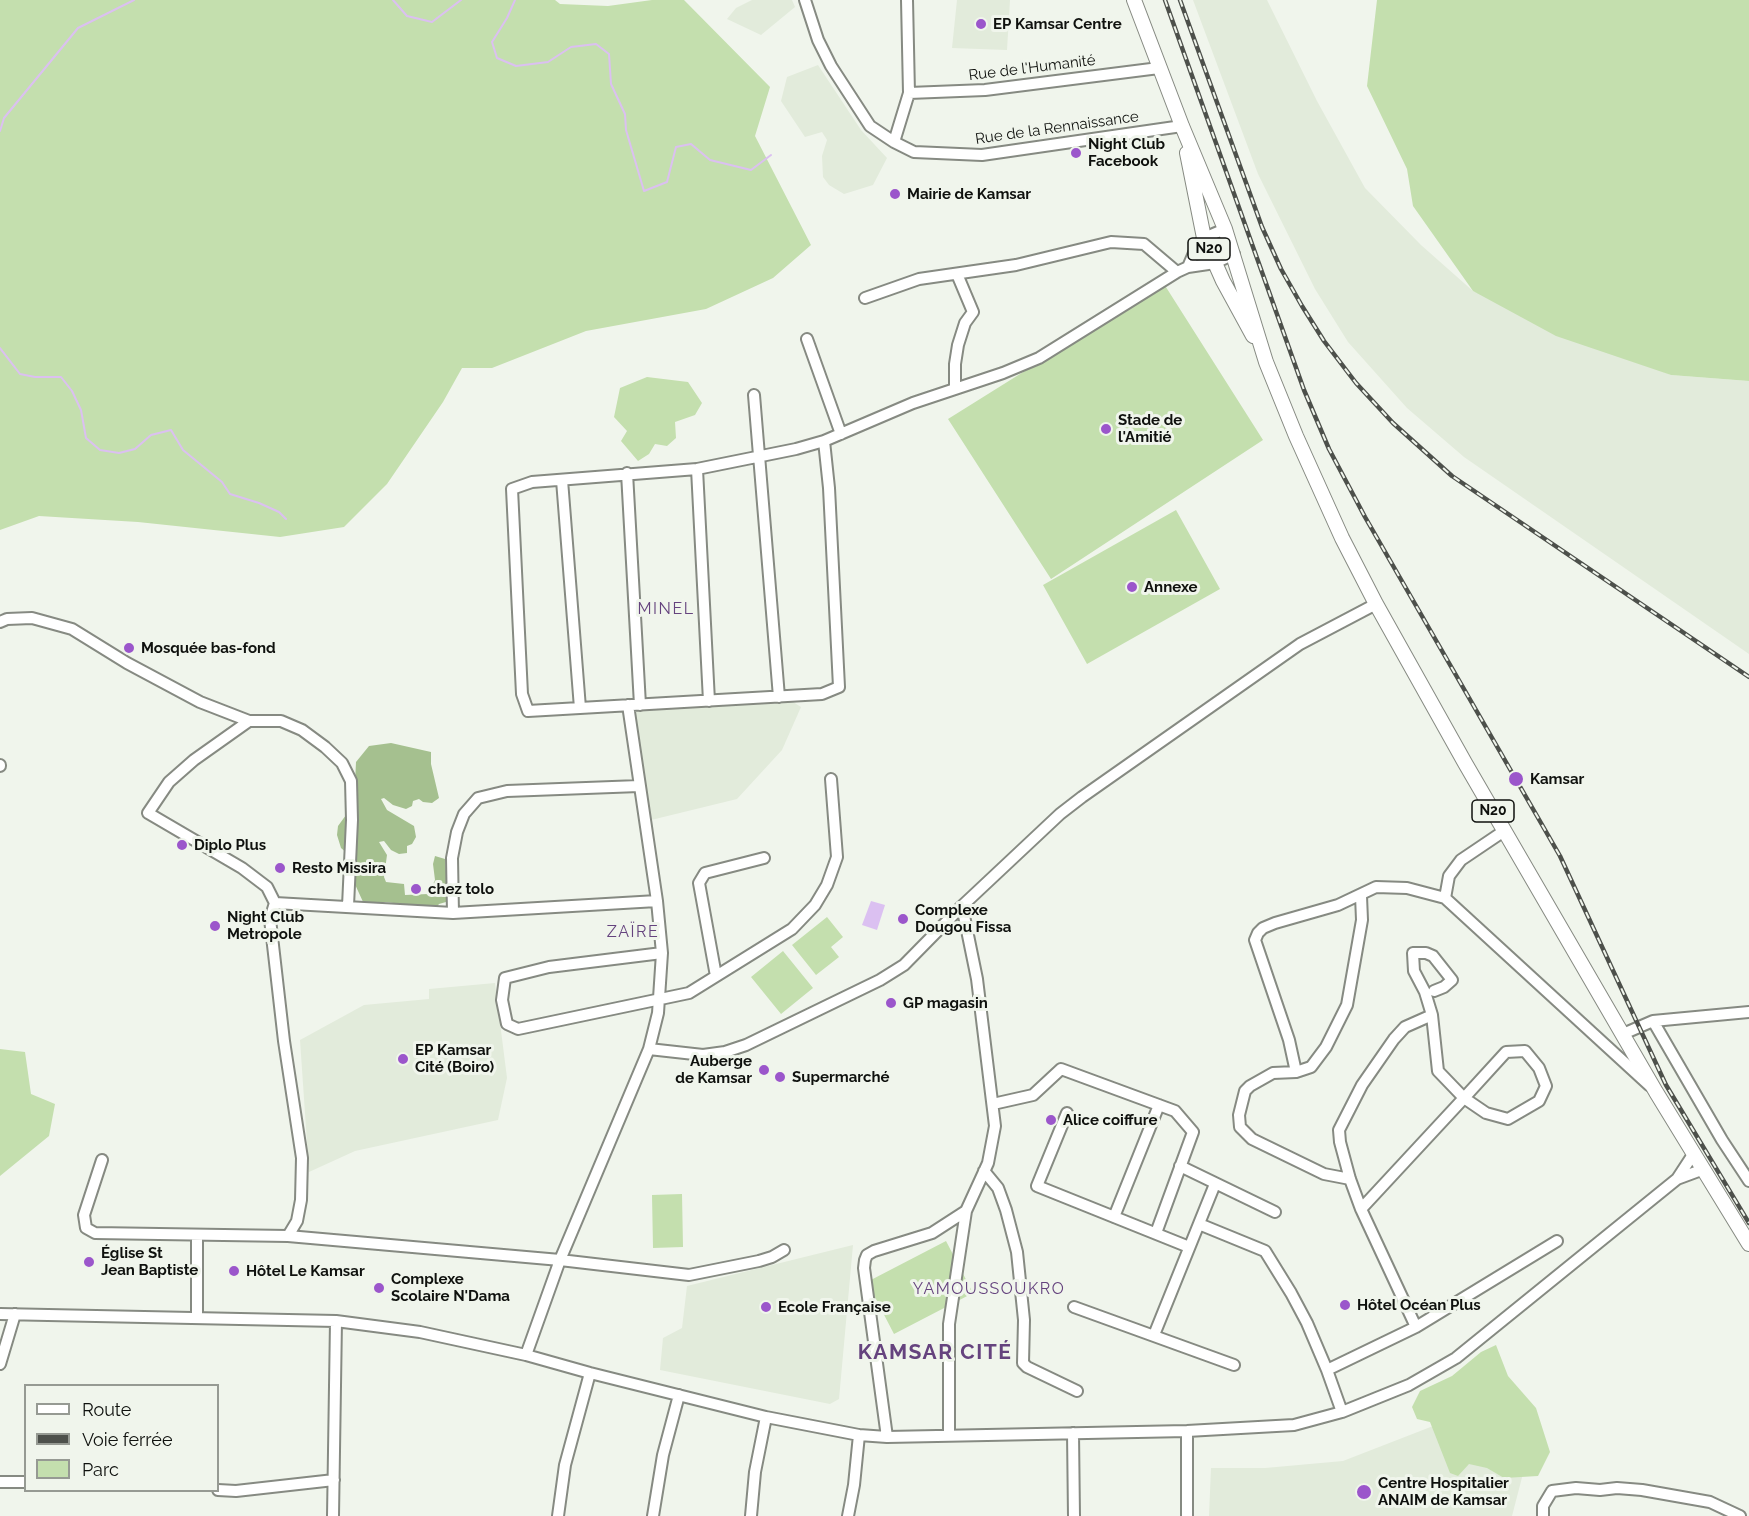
<!DOCTYPE html>
<meta charset="utf-8">
<style>
body{margin:0}
#map{position:relative;width:1749px;height:1516px;overflow:hidden;background:#f0f5ec;font-family:Raleway,sans-serif}
canvas{display:block}
.legend{position:absolute;left:24px;top:1384px;width:195px;height:108px;box-sizing:border-box;background:#f0f5ec;border:2px solid #969a93;margin:0;padding:8px 10px;list-style:none;font-size:18px;color:#0f110e}
.legend li{display:flex;align-items:center;gap:12px;height:30px}
.legend b{width:30px;border:2px solid #969a93}
</style>
<div id="map">
<canvas width="1749" height="1516"></canvas>
<ul class="legend">
<li><b style="height:8px;background:#fff"></b>Route</li>
<li><b style="height:8px;background:#4d504b"></b>Voie ferrée</li>
<li><b style="height:16px;background:#c4dfae"></b>Parc</li>
</ul>
</div>
<script>
const context = document.querySelector('canvas').getContext('2d');
context.lineJoin = 'round';
function fillPath(path, color) {
  context.fillStyle = color;
  context.fill(path, 'evenodd');
}
function toPath(rows) {
  const path = new Path2D();
  for (const r of rows) {
    path.moveTo(r[0], r[1]);
    for (let i = 2; i < r.length; i += 2) path.lineTo(r[i], r[i + 1]);
  }
  return path;
}
function strokePath(path, color, width, dash) {
  context.strokeStyle = color;
  context.lineWidth = width;
  context.lineCap = dash ? 'butt' : 'round';
  context.setLineDash(dash || []);
  context.stroke(path);
}
function write(font, color, halo, rows, align = 'center') {
  context.font = font + ' Raleway,sans-serif';
  context.lineWidth = 6;
  context.setLineDash([]);
  context.textBaseline = 'middle';
  context.strokeStyle = halo;
  context.fillStyle = color;
  for (const [text, x, y, turn = 0] of rows) {
    context.save();
    context.translate(x, y);
    context.rotate((+turn || 0) * Math.PI / 180);
    context.textAlign = isNaN(turn) ? turn : align;
    if (halo) context.strokeText(text, 0, 0);
    context.fillText(text, 0, 0);
    context.restore();
  }
}
fillPath(toPath([
 [752,0,792,0,795,7,761,35,727,19,736,8],
 [957,0,1010,0,1007,50,952,48],
 [1193,0,1267,0,1317,101,1365,188,1421,245,1473,291,1671,375,1749,381,1749,654,1464,457,1407,408,1348,342,1315,289,1258,174],
 [818,65,861,130,887,158,873,185,844,194,829,185,823,177,822,156,827,140,822,132,805,137,781,101,787,77],
 [779,693,801,707,782,750,737,799,647,821,635,708],
 [495,983,507,1078,498,1120,355,1151,309,1172,300,1040,364,1005,429,999,429,989],
 [853,1245,839,1399,830,1404,660,1370,663,1338,682,1328,687,1286],
 [1446,1421,1526,1462,1512,1516,1209,1516,1211,1468,1265,1468,1343,1461]
]), '#e2ebdb');
fillPath(toPath([
 [0,0,555,0,560,4,608,6,652,0,684,0,770,87,755,136,811,245,773,278,706,309,586,331,492,368,462,368,443,402,387,484,344,527,280,537,138,522,39,516,0,530],
 [1377,0,1749,0,1749,381,1671,375,1556,336,1473,291,1413,206,1407,169,1367,86],
 [1164,284,1263,440,1051,579,948,419],
 [647,377,688,382,702,403,695,415,675,422,676,438,667,446,655,444,649,454,638,461,621,441,627,431,614,417,620,388],
 [1176,510,1220,589,1087,664,1043,585],
 [827,917,843,937,831,947,839,957,816,975,792,945],
 [783,951,813,988,781,1014,751,977],
 [0,1049,25,1052,31,1094,55,1104,49,1136,0,1176],
 [682,1194,683,1247,653,1248,652,1195],
 [946,1241,973,1293,894,1334,867,1282],
 [1496,1345,1508,1376,1536,1408,1550,1452,1538,1476,1504,1478,1487,1468,1469,1464,1458,1476,1450,1473,1430,1422,1417,1419,1412,1407,1420,1391,1452,1376,1481,1352]
]), '#c4dfae');
fillPath(toPath([
 [391,743,431,752,431,764,439,798,432,803,423,802,419,799,413,801,412,806,406,809,393,805,384,798,381,799,387,810,414,826,416,837,412,844,407,846,407,853,399,854,391,850,384,841,379,842,387,855,384,877,386,882,404,884,405,895,428,894,435,880,433,864,435,856,445,859,448,896,446,902,439,904,436,908,385,902,373,906,364,904,353,880,348,854,341,848,337,835,338,826,354,804,356,762,369,746]
]), '#a5c08f');
fillPath(toPath([
 [871,901,885,905,877,930,862,925]
]), '#dbc0f1');
strokePath(toPath([
 [393,0,407,16,432,22,461,0],
 [515,0,507,18,492,42,497,58,516,66,548,62,571,47,596,44,609,54,611,84,625,114,626,130,644,191,667,182,676,147,691,144,710,160,751,170,771,155],
 [0,131,4,118,78,28,134,0],
 [0,348,20,374,35,377,61,377,72,391,81,410,86,438,100,450,119,453,135,449,151,435,171,430,183,450,222,482,230,494,259,503,279,512,286,519]
]), '#dbc0f1', 2);
const minor = toPath([
 [805,0,818,40,831,66,870,126,894,142,914,152,982,155,1182,126],
 [909,93,985,90,1159,68],
 [894,142,909,93,907,0],
 [1188,267,1197,246,1204,238,1225,229],
 [865,298,919,279,1016,265,1111,242,1144,244,1177,272],
 [807,339,841,434],
 [955,389,955,364,958,345,965,323,973,312,957,274],
 [754,395,779,697],
 [824,441,829,488,839,687,822,694,528,711,522,694,512,489,532,482,697,469,796,449,824,441,913,403,1003,373,1039,358,1177,272,1188,267,1215,263,1234,254],
 [697,469,709,701],
 [627,473,640,705],
 [562,480,580,708],
 [0,622,7,619,32,618,72,629,127,663,200,702,249,721,281,721,302,730,325,747,342,763,351,781,352,820,348,906],
 [249,721,194,760,169,782,148,813,242,868,267,887,275,903],
 [0,765,0,766],
 [1445,898,1449,876,1461,860,1504,831],
 [453,913,452,858,457,832,464,814,478,798,507,791,639,786],
 [662,953,549,967,505,978,502,1000,507,1024,518,1029,689,993,792,929,815,905,827,885,837,857,831,779],
 [716,976,699,883,705,873,764,858],
 [1653,1021,1722,1140,1749,1181],
 [1623,1034,1653,1021,1749,1012],
 [649,1049,703,1055,725,1052,746,1045,880,980,904,965,962,906,1060,814,1082,797,1300,644,1376,604],
 [1296,1072,1289,1040,1255,940,1258,933,1263,928,1275,923,1338,905,1376,887,1407,888,1445,898,1649,1085],
 [993,1104,1033,1095,1061,1069,1175,1111,1193,1132,1156,1233],
 [1067,1113,1037,1186,1189,1247],
 [102,1160,84,1215,86,1228,95,1233,288,1236,560,1260,689,1275,759,1261,772,1257,784,1250],
 [1180,1166,1275,1212],
 [984,1171,998,1188,1006,1210,1017,1252,1024,1320,1023,1363,1027,1367,1077,1391],
 [1350,1179,1324,1174,1252,1139,1240,1127,1239,1115,1245,1091,1250,1086,1273,1073,1296,1072,1311,1067,1326,1047,1347,1005,1362,920,1361,896],
 [1677,1179,1704,1169],
 [1361,1209,1464,1098,1506,1052,1525,1051,1539,1068,1546,1086,1539,1101,1508,1119,1486,1113,1464,1098,1438,1071,1432,1015,1425,992,1414,971,1413,953,1426,953,1433,956,1452,980,1444,987,1434,991],
 [1114,1217,1159,1105],
 [1199,1224,1265,1251,1291,1293,1307,1323,1327,1370,1342,1412],
 [288,1236,297,1221,301,1200,302,1158,284,1041,270,919,275,903,453,913,657,901],
 [1074,1307,1234,1365],
 [0,1314,336,1321,420,1332,526,1355,590,1373,766,1417,859,1435,887,1437,1187,1431,1294,1425,1342,1412,1409,1385,1456,1358,1677,1179,1694,1153],
 [197,1318,197,1235],
 [1416,1327,1361,1209,1350,1179,1340,1142,1339,1130,1362,1085,1394,1039,1405,1027,1432,1015],
 [1154,1335,1215,1184],
 [526,1355,560,1260,649,1049,658,1013,662,953,657,901,628,705],
 [0,1364,15,1314],
 [1327,1370,1416,1327,1557,1241],
 [1187,1431,1187,1516],
 [1073,1433,1074,1516],
 [949,1435,949,1324,966,1211],
 [887,1437,864,1268,865,1260,867,1255,874,1251,932,1233,966,1211,988,1163,995,1126,977,979,962,906],
 [0,1482,26,1482],
 [218,1490,236,1491,334,1480],
 [333,1516,336,1321],
 [558,1516,565,1465,590,1373],
 [653,1516,663,1455,679,1395],
 [751,1516,755,1472,766,1417],
 [848,1516,854,1485,859,1435],
 [1543,1516,1543,1506,1552,1491,1576,1488,1600,1490,1617,1488,1642,1490,1710,1502,1740,1516]
]);
const major = toPath([
 [1134,0,1182,126,1225,229,1266,362,1296,436,1342,538,1376,604,1465,763,1656,1092,1749,1244],
 [1187,153,1204,238,1223,281,1253,336]
]);
strokePath(minor, '#868a82', 14);
strokePath(major, '#868a82', 16);
strokePath(minor, '#fff', 10);
strokePath(major, '#fff', 14);
const rail = toPath([
 [1165,0,1304,390,1329,449,1365,517,1560,856,1666,1085,1749,1223],
 [1180,0,1262,227,1281,269,1302,306,1324,341,1356,383,1393,423,1452,476,1749,677]
]);
strokePath(rail, '#4d504b', 4.5);
strokePath(rail, '#f0f5ec', 2, [7]);
for (const [x, y, r, color] of [
 [981,24,6,"#9b56cb"],
 [1076,153,6,"#9b56cb"],
 [895,194,6,"#9b56cb"],
 [1106,429,6,"#9b56cb"],
 [1132,587,6,"#9b56cb"],
 [129,648,6,"#9b56cb"],
 [1516,779,8,"#9b56cb"],
 [182,845,6,"#9b56cb"],
 [280,868,6,"#9b56cb"],
 [416,889,6,"#9b56cb"],
 [903,919,6,"#9b56cb"],
 [215,926,6,"#9b56cb"],
 [891,1003,6,"#9b56cb"],
 [403,1059,6,"#9b56cb"],
 [764,1070,6,"#9b56cb"],
 [780,1077,6,"#9b56cb"],
 [1051,1120,6,"#9b56cb"],
 [89,1262,6,"#9b56cb"],
 [234,1271,6,"#9b56cb"],
 [379,1288,6,"#9b56cb"],
 [1345,1305,6,"#9b56cb"],
 [766,1307,6,"#9b56cb"],
 [1364,1492,8,"#9b56cb"]
]) {
  const dot = new Path2D();
  dot.arc(x, y, r, 0, 2 * Math.PI);
  context.fillStyle = color;
  context.fill(dot);
  strokePath(dot, '#f0f5ec', 2);
}
for (const [x, y, w] of [
 [1209,249,42],
 [1493,811,42]
]) {
  const box = new Path2D();
  box.roundRect(x - w / 2, y - 11, w, 22, 4.5);
  context.fillStyle = '#f0f5ec';
  context.fill(box);
  strokePath(box, '#0f110e', 1.5);
}
write('bold 14px', '#0f110e', null, [
 ["N20",1209,249],
 ["N20",1493,811]
]);
write('bold 15px', '#0f110e', '#f0f5ec', [
 ["EP Kamsar Centre",993,24],
 ["Night Club",1088,144],
 ["Facebook",1088,161],
 ["Mairie de Kamsar",907,194],
 ["Stade de",1118,420],
 ["l'Amitié",1118,437],
 ["Annexe",1144,587],
 ["Mosquée bas-fond",141,648],
 ["Kamsar",1530,779],
 ["Diplo Plus",194,845],
 ["Resto Missira",292,868],
 ["chez tolo",428,889],
 ["Complexe",915,910],
 ["Dougou Fissa",915,927],
 ["Night Club",227,917],
 ["Metropole",227,934],
 ["GP magasin",903,1003],
 ["EP Kamsar",415,1050],
 ["Cité (Boiro)",415,1067],
 ["Auberge",752,1061,"right"],
 ["de Kamsar",752,1078,"right"],
 ["Supermarché",792,1077],
 ["Alice coiffure",1063,1120],
 ["Église St",101,1253],
 ["Jean Baptiste",101,1270],
 ["Hôtel Le Kamsar",246,1271],
 ["Complexe",391,1279],
 ["Scolaire N'Dama",391,1296],
 ["Hôtel Océan Plus",1357,1305],
 ["Ecole Française",778,1307],
 ["Centre Hospitalier",1378,1483],
 ["ANAIM de Kamsar",1378,1500]
], 'left');
write('15px', '#0f110e', '#f0f5ec', [
 ["Rue de l'Humanité",1032,68,-7],
 ["Rue de la Rennaissance",1057,128,-8]
]);
context.letterSpacing = '1.5px';
write('16px', '#65437e', '#f0f5ec', [
 ["MINEL",666,609],
 ["ZAÏRE",633,932],
 ["YAMOUSSOUKRO",989,1289]
]);
context.letterSpacing = '0px';
context.letterSpacing = '1.5px';
write('bold 21px', '#65437e', '#f0f5ec', [
 ["KAMSAR CITÉ",935,1353]
]);
context.letterSpacing = '0px';
</script>
